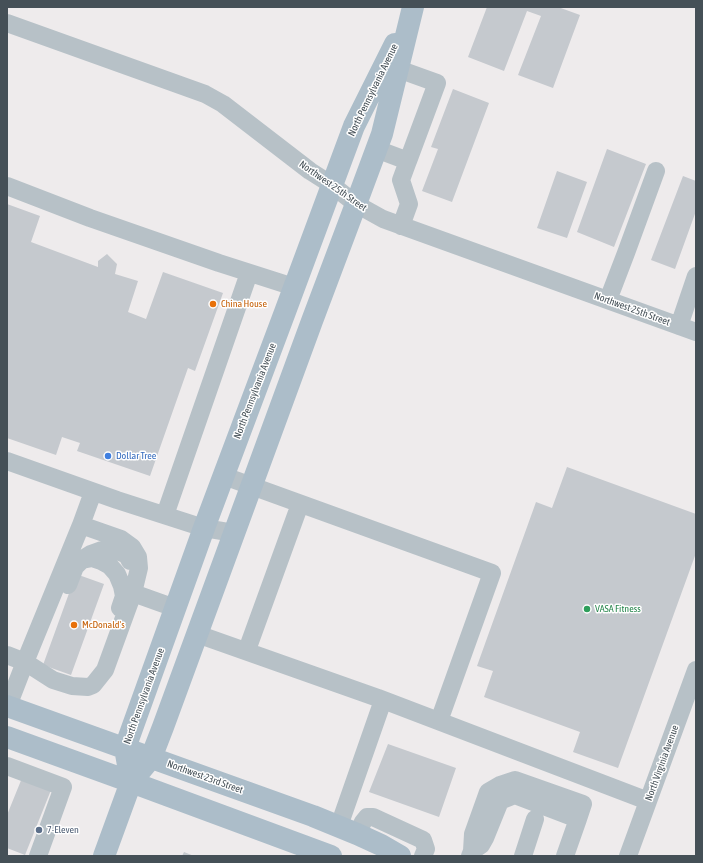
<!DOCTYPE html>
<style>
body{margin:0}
#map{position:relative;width:703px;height:863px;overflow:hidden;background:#eeebec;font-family:"Asap Condensed",sans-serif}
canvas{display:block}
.frame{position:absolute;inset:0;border:8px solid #455057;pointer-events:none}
</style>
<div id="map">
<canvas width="703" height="863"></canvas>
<div class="frame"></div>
</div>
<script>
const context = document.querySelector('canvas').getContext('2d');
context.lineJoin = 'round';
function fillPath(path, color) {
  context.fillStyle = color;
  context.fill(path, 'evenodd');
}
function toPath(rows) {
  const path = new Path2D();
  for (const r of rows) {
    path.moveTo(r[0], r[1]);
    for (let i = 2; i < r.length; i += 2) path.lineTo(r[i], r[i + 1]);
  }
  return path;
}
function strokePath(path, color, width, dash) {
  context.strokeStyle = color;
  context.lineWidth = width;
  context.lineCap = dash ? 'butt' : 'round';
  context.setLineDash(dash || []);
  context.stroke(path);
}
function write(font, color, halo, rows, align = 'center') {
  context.font = font + ' "Asap Condensed",sans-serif';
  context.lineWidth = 3;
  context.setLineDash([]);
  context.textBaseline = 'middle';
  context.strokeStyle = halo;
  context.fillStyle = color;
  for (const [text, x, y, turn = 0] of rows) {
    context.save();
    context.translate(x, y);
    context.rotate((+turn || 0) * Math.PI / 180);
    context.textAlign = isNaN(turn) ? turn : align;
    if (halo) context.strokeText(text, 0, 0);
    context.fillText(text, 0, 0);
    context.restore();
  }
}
fillPath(toPath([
 [487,7,558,7,580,15,553,88,518,75,541,16,527,11,504,71,468,57],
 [453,89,489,103,452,202,422,191,438,149,431,147],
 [607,149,646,164,614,247,577,232],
 [557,171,587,182,567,238,537,228],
 [683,176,696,181,696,211,675,269,651,260],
 [7,204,40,216,31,242,98,267,98,261,107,254,117,264,115,274,138,281,128,312,146,319,163,272,223,293,195,371,188,368,150,476,77,451,80,443,62,437,56,455,7,438],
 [567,467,696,514,696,553,618,768,573,752,580,732,484,697,493,671,477,666,536,502,552,508],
 [76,574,104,584,71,675,43,665],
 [388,744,456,768,439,817,369,792],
 [22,778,51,790,25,855,7,848,7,815],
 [184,852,194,856,182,856]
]), '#c5c9ce');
strokePath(toPath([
 [7,23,205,94,223,104,310,171,332,185,356,204,383,219,696,332],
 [376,149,408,161,437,83,398,69],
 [7,186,90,218,219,263,294,287],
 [401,226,409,204,401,180,408,161],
 [608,300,626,253,656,171],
 [679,326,696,276],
 [7,461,117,500,204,528,234,533],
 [224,476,492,573,439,721],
 [165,515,249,273],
 [81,525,93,492],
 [83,559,91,554,102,550,112,548,127,555,130,561],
 [68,585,75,567,82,560,92,558,101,561,110,566,117,574,122,586,124,596,120,608],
 [133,593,175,608],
 [197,634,378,698,381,700,382,703,339,826],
 [247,650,300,504],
 [7,655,25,662,53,680,72,686,88,687,93,685,105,670,133,593,139,568,138,557,132,547,121,539,81,525,25,662,8,706],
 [378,698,648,801],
 [7,766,63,787,38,856],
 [357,834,363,822,367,817,373,817,423,840,426,849,423,856],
 [472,851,481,845,485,838,500,801,515,795,578,819,565,856],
 [470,856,472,851,473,834,488,792,500,785,515,780,583,804,578,819],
 [523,856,535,819],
 [628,856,696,670]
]), '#b7c1c7', 18);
strokePath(toPath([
 [7,706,313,816,357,834,381,845,400,856],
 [7,737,131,782,331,856],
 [131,782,125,748,204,528,285,312,354,126,395,44],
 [104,856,131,782,151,758,163,727,312,321,356,204,382,134,413,7]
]), '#acbdc9', 22);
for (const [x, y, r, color] of [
 [213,304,4,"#e8710a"],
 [108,456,4,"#3f7fe0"],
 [587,609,4,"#2e9e5b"],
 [74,625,4,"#e8710a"],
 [39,830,4,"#5c6f8a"]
]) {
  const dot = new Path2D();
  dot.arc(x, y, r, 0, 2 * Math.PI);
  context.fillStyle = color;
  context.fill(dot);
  strokePath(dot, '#fff', 1.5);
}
write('10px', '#455057', '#fff', [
 ["North Pennsylvania Avenue",373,90,-64],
 ["Northwest 25th Street",333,186,35],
 ["Northwest 25th Street",632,309,20],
 ["North Pennsylvania Avenue",255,391,-69],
 ["North Pennsylvania Avenue",144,696,-70],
 ["North Virginia Avenue",662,763,-70],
 ["Northwest 23rd Street",205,777,20]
]);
write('10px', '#c56008', '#fff', [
 ["China House",221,304],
 ["McDonald's",82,625]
], 'left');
write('10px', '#366cbe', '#fff', [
 ["Dollar Tree",116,456]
], 'left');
write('10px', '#27864d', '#fff', [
 ["VASA Fitness",595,609]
], 'left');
write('10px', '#4e5e75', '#fff', [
 ["7-Eleven",47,830]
], 'left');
</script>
